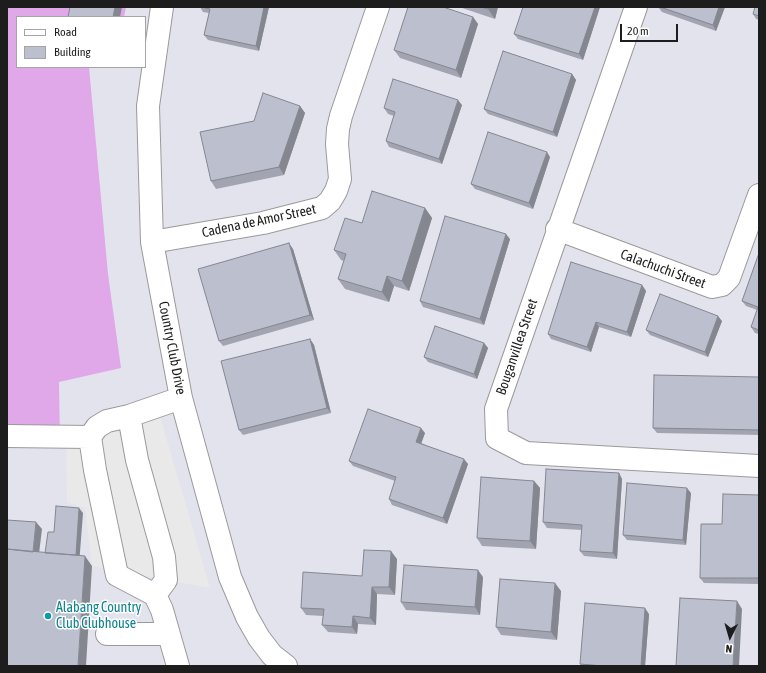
<!DOCTYPE html>
<style>
body{margin:0}
#map{position:relative;width:766px;height:673px;overflow:hidden;background:#e3e3ee;font-family:"Asap Condensed",sans-serif}
canvas{display:block}
.frame{position:absolute;inset:0;border:8px solid #1d1d1d;pointer-events:none}
.legend{position:absolute;left:16px;top:16px;width:130px;height:52px;box-sizing:border-box;background:#fff;border:1px solid #a5a5a5;margin:0;padding:5px 7px;list-style:none;font-size:12px;color:#1d1d1d}
.legend li{display:flex;align-items:center;gap:8px;height:20px}
.legend b{width:20px;border:1px solid #a5a5a5}
.north{position:absolute;left:710px;top:617px;width:40px;height:40px;-webkit-text-stroke:3px #fff;paint-order:stroke;rotate:185deg;font-size:11px;font-weight:700;line-height:16px;text-align:center;color:#1d1d1d}
.north::after{content:'';display:block;margin:auto;width:14px;height:18px;background:#1d1d1d;clip-path:polygon(50% 0,100% 100%,50% 72%,0 100%)}
.scale{position:absolute;left:620px;top:24px;width:58px;height:18px;box-sizing:border-box;border:2px solid #1d1d1d;border-top:0;padding-left:5px;font-size:12px;line-height:14px;white-space:nowrap;color:#1d1d1d;-webkit-text-stroke:3px #fff;paint-order:stroke}
</style>
<div id="map">
<canvas width="766" height="673"></canvas>
<div class="frame"></div>
<ul class="legend">
<li><b style="height:5px;background:#fff"></b>Road</li>
<li><b style="height:11px;background:#bcc0ce"></b>Building</li>
</ul>
<div class="north">N</div>
<div class="scale">20 m</div>
</div>
<script>
const context = document.querySelector('canvas').getContext('2d');
context.lineJoin = 'round';
function fillPath(path, color) {
  context.fillStyle = color;
  context.fill(path, 'evenodd');
}
function toPath(rows) {
  const path = new Path2D();
  for (const r of rows) {
    path.moveTo(r[0], r[1]);
    for (let i = 2; i < r.length; i += 2) path.lineTo(r[i], r[i + 1]);
  }
  return path;
}
function strokePath(path, color, width, dash) {
  context.strokeStyle = color;
  context.lineWidth = width;
  context.lineCap = dash ? 'butt' : 'round';
  context.setLineDash(dash || []);
  context.stroke(path);
}
function write(font, color, halo, rows, align = 'center') {
  context.font = font + ' "Asap Condensed",sans-serif';
  context.lineWidth = 3;
  context.setLineDash([]);
  context.textBaseline = 'middle';
  context.strokeStyle = halo;
  context.fillStyle = color;
  for (const [text, x, y, turn = 0] of rows) {
    context.save();
    context.translate(x, y);
    context.rotate((+turn || 0) * Math.PI / 180);
    context.textAlign = isNaN(turn) ? turn : align;
    if (halo) context.strokeText(text, 0, 0);
    context.fillText(text, 0, 0);
    context.restore();
  }
}
fillPath(toPath([
 [7,7,126,7,124,17,17,17,17,67,89,67,108,274,121,368,59,382,60,440,7,442]
]), '#e0a8e9');
fillPath(toPath([
 [159,413,210,588,92,566,85,508,67,502,66,441]
]), '#e9e9e9');
const minor = toPath([
 [162,7,148,106,152,242,181,398,230,577,247,617,259,638,272,655,286,666],
 [636,7,496,409,497,438,526,453,759,466],
 [557,229,712,287,722,285,729,278,759,195],
 [152,242,263,223,322,208,330,201,336,191,340,179,337,144,338,129,341,116,378,7],
 [129,416,137,460,164,557,166,580,155,595],
 [7,436,90,437],
 [107,634,168,634],
 [178,666,162,610,155,595,117,575,95,470,90,437,97,427,107,421,129,416,181,398]
]);
strokePath(minor, '#9a9a9a', 24);
strokePath(minor, '#fff', 22);
fillPath(toPath([
 [200,7,269,7,259,51,208,40,204,35,209,13,203,12],
 [459,7,498,7,495,19],
 [600,7,583,60,518,39,514,34],
 [658,7,725,7,716,31,662,12],
 [759,7,759,20,756,19,753,14],
 [473,17,478,24,461,78,400,58,394,50],
 [572,74,576,80,557,137,488,114,484,109],
 [462,105,442,164,389,147,386,141,394,116,388,114,384,108],
 [300,106,305,113,284,175,216,189,211,181],
 [550,157,533,209,475,189,471,184],
 [425,208,432,218,409,291,394,286,389,302,345,289,338,279,344,261,341,260,334,250,362,223],
 [510,239,484,325,423,307,420,301],
 [293,249,314,320,223,346,219,341],
 [759,253,759,334,755,333,751,327,757,310,746,306,742,301],
 [642,285,646,291,631,337,599,327,591,352,551,339,548,334],
 [722,321,708,357,650,335,646,330],
 [310,339,314,345,331,413,243,435,239,430],
 [484,343,488,348,477,379,428,362,424,357],
 [759,377,759,435,657,433,653,428],
 [425,433,421,443,468,464,447,524,392,505,389,499,395,481,353,466,349,461],
 [619,473,622,479,617,559,584,556,580,551,582,530,547,528,543,522],
 [534,481,540,488,536,549,482,546,477,538],
 [691,493,686,545,627,540,623,535],
 [759,495,759,584,704,583,700,578,722,524],
 [397,559,395,595,377,594,376,625,358,624,357,634,328,632,322,625,323,616,306,615,301,608,362,576],
 [483,577,480,615,406,610,401,602],
 [561,591,557,640,501,635,496,627],
 [649,614,645,666,581,666,580,664]
]), '#a2a5b1');
fillPath(toPath([
 [115,7,122,7,120,17,113,17],
 [264,7,269,7,259,51,256,46],
 [488,7,498,7,495,19,488,9],
 [595,7,600,7,583,60,579,54],
 [719,7,725,7,716,31,713,25],
 [473,17,478,24,461,78,456,70],
 [572,74,576,80,557,137,553,132],
 [458,100,462,105,442,164,439,159],
 [300,106,305,113,284,175,279,167],
 [547,152,550,157,533,209,529,203],
 [425,208,432,218,409,291,402,281],
 [506,234,510,239,484,325,480,319],
 [289,243,293,249,314,320,310,315],
 [387,276,394,286,389,302,382,292],
 [642,285,646,291,631,337,627,332],
 [718,316,722,321,708,357,705,352],
 [596,322,599,327,591,352,587,347],
 [310,339,314,345,331,413,327,408],
 [484,343,488,348,477,379,474,374],
 [421,428,425,433,420,447,416,442],
 [464,459,468,464,447,524,443,518],
 [619,473,622,479,617,559,613,553],
 [534,481,540,488,536,549,530,541],
 [687,488,691,493,686,545,683,540],
 [79,508,83,513,79,565,75,560],
 [36,522,42,529,38,562,33,554],
 [391,551,397,559,395,595,389,587],
 [85,556,92,566,86,666,78,666],
 [478,570,483,577,480,615,475,607],
 [555,583,561,591,557,640,551,632],
 [372,587,377,594,376,625,370,618],
 [737,601,742,609,739,666,733,666],
 [645,608,649,614,645,666,641,666],
 [353,616,358,624,357,634,352,627]
]), '#848690');
const building = toPath([
 [70,7,115,7,113,17,68,17,70,7],
 [202,7,264,7,256,46,204,35,210,9,202,7],
 [408,7,443,7,473,17,456,70,394,50,408,7],
 [481,7,488,7,488,9,481,7],
 [523,7,595,7,579,54,514,34,523,7],
 [660,7,719,7,713,25,660,7],
 [755,7,759,7,759,16,753,14,755,7],
 [503,51,572,74,553,132,484,109,503,51],
 [393,79,458,100,439,159,386,141,395,112,384,108,393,79],
 [263,93,300,106,279,167,211,181,200,132,254,121,263,93],
 [488,132,547,152,529,203,471,184,488,132],
 [372,191,425,208,402,281,387,276,382,292,338,279,346,254,334,250,345,218,362,223,372,191],
 [445,216,506,234,480,319,420,301,445,216],
 [289,243,310,315,219,341,198,269,289,243],
 [759,253,759,330,751,327,758,307,742,301,759,253],
 [571,262,642,285,627,332,596,322,587,347,548,334,571,262],
 [660,294,718,316,705,352,646,330,660,294],
 [435,326,484,343,474,374,424,357,435,326],
 [310,339,327,408,239,430,221,361,310,339],
 [654,375,759,377,759,430,653,428,654,375],
 [368,409,421,428,416,442,464,459,443,518,389,499,396,477,349,461,368,409],
 [546,469,619,473,613,553,580,551,582,525,543,522,546,469],
 [481,477,534,481,530,541,477,538,481,477],
 [627,483,687,488,683,540,623,535,627,483],
 [723,494,759,495,759,578,700,578,701,524,722,524,723,494],
 [56,506,79,508,76,555,45,553,48,532,54,532,56,506],
 [7,520,36,522,33,552,7,549,7,520],
 [7,549,85,556,78,666,7,666,7,549],
 [364,550,391,551,389,587,372,587,370,618,353,616,352,627,322,625,324,609,301,608,303,572,362,576,364,550],
 [404,565,478,570,475,607,401,602,404,565],
 [500,579,555,583,551,632,496,627,500,579],
 [680,598,737,601,733,666,676,666,680,598],
 [585,603,645,608,641,666,603,666,580,664,585,603]
]);
fillPath(building, '#bcc0ce');
strokePath(building, '#848690', 1);
for (const [x, y, r, color] of [
 [48,616,4,"#0f9aa8"]
]) {
  const dot = new Path2D();
  dot.arc(x, y, r, 0, 2 * Math.PI);
  context.fillStyle = color;
  context.fill(dot);
  strokePath(dot, '#fff', 1.5);
}
write('14px', '#1d1d1d', '#fff', [
 ["Cadena de Amor Street",259,221,-12],
 ["Calachuchi Street",663,269,20],
 ["Bouganvillea Street",517,347,-71],
 ["Country Club Drive",172,348,79]
]);
write('14px', '#0d838f', '#fff', [
 ["Alabang Country",56,608],
 ["Club Clubhouse",56,624]
], 'left');
</script>
